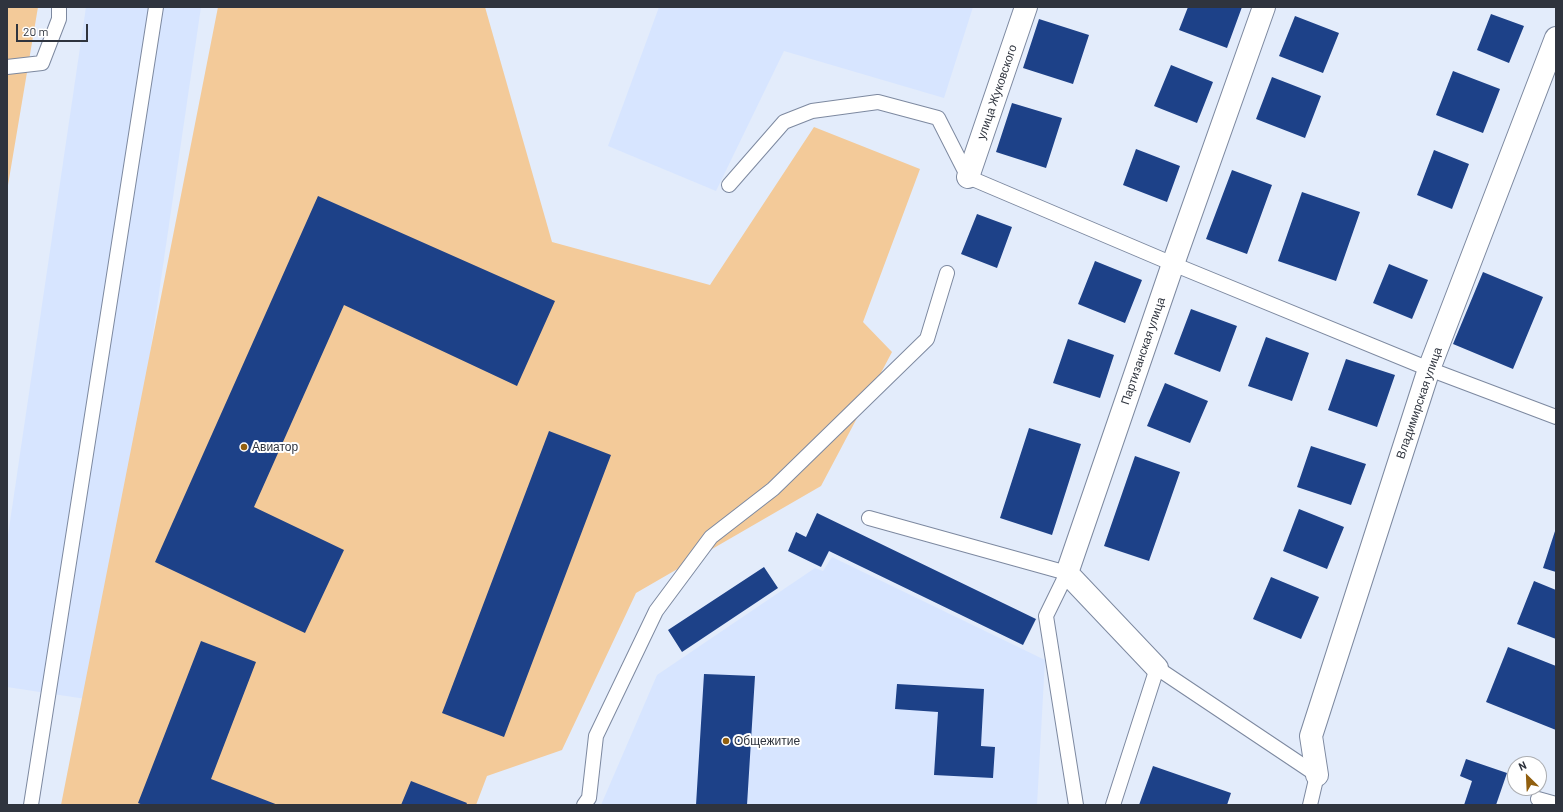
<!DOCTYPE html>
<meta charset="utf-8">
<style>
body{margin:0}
#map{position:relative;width:1563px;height:812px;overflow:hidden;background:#e3ecfb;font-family:Barlow,sans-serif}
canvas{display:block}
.frame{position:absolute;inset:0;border:8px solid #2f343e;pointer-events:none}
.north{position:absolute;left:1507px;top:756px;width:40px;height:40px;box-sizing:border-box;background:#fff;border:1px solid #acaeb2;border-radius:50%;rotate:336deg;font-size:11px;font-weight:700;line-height:16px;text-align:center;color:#2f343e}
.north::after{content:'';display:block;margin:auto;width:14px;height:18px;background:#915f0f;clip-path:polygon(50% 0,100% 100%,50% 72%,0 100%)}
.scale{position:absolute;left:16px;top:24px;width:72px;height:18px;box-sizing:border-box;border:2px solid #2f343e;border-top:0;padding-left:5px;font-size:12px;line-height:14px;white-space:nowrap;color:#2f343e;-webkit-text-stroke:3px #fff;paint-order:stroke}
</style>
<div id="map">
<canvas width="1563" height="812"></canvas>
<div class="frame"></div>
<div class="north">N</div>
<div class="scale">20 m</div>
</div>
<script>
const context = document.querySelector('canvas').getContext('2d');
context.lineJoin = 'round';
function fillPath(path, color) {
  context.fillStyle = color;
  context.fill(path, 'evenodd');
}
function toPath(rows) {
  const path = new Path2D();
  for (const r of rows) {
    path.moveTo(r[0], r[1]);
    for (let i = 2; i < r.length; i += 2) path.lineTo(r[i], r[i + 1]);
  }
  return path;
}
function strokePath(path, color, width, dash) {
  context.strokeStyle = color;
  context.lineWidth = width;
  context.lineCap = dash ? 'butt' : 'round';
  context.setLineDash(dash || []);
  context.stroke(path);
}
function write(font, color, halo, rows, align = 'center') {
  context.font = font + ' Barlow,sans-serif';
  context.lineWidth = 4;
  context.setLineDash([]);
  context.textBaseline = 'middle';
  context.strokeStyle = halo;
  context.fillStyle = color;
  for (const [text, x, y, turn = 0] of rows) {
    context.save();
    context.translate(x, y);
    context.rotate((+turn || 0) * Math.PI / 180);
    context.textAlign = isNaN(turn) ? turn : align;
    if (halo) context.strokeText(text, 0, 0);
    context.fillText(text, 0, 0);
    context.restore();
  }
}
fillPath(toPath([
 [86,7,201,7,99,701,7,687,7,542],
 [659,7,973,7,944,98,784,51,716,191,608,146],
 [832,557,1045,660,1037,805,601,805,657,675,815,568,823,571]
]), '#d7e5ff');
fillPath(toPath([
 [7,7,38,7,7,191],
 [218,7,485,7,552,242,710,285,814,127,920,169,863,322,892,352,821,486,636,593,562,750,487,776,476,805,61,805]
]), '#f3ca99');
fillPath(toPath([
 [1188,7,1242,7,1227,48,1179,30],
 [1491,14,1524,26,1509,63,1477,50],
 [1295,16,1339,33,1323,73,1279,56],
 [1039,19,1089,35,1073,84,1023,68],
 [1171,65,1213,82,1197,123,1154,106],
 [1453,71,1500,89,1483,133,1436,115],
 [1272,77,1321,96,1305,138,1256,119],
 [1012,103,1062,118,1046,168,996,152],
 [1136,149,1180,166,1167,202,1123,185],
 [1434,150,1469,164,1452,209,1417,195],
 [1232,170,1272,185,1247,254,1206,239],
 [1302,192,1360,212,1336,281,1278,261],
 [318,196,555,301,517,386,344,305,254,507,344,550,305,633,155,562],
 [977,214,1012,227,997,268,961,254],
 [1095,261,1142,280,1125,323,1078,304],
 [1389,264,1428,280,1412,319,1373,303],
 [1483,272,1543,297,1513,369,1453,344],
 [1191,309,1237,326,1220,372,1174,354],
 [1266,337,1309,353,1292,401,1248,386],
 [1068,339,1114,355,1100,398,1053,383],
 [1346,359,1395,375,1377,427,1328,410],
 [1165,383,1208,401,1190,443,1147,426],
 [1029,428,1081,444,1052,535,1000,518],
 [549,431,611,455,504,737,442,713],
 [1311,446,1366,464,1351,505,1297,487],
 [1135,456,1180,472,1149,561,1104,546],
 [1299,509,1344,527,1327,569,1283,551],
 [817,513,1036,619,1023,645,829,551,821,567,788,551,796,532,806,537],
 [1556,528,1556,572,1543,568],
 [764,567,778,588,682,652,668,630],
 [1271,577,1319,597,1301,639,1253,619],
 [1534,581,1556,590,1556,639,1517,624],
 [201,641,256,662,211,779,278,805,143,805,138,803],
 [1508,647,1556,666,1556,730,1486,702],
 [704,674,755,676,747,805,696,805],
 [897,684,984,689,981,746,995,747,993,778,934,775,938,712,895,709],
 [1466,759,1507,773,1496,805,1464,805,1472,781,1460,776],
 [1153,766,1231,793,1227,805,1139,805],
 [411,781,467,803,466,805,401,805]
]), '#1d4188');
const lane = toPath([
 [7,67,42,63,59,19,59,7],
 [729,185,784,122,812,111,878,102,938,118,968,177,1173,264,1429,369,1556,417],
 [869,518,1067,573,1046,616,1076,805],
 [1538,799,1556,804],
 [31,805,156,7],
 [584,805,589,798,596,736,656,611,711,537,773,489,927,339,947,273],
 [1113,805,1157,668,1317,775,1310,805]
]);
const street = toPath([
 [968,177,1026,7],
 [1157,668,1067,573,1173,264,1264,7],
 [1317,775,1311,736,1429,369,1556,38]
]);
strokePath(lane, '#7d89a0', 16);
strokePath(street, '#7d89a0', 24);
strokePath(lane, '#fff', 14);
strokePath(street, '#fff', 22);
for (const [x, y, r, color] of [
 [244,447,4,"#915f0f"],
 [726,741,4,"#915f0f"]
]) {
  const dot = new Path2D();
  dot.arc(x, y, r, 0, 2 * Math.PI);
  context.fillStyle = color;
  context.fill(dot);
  strokePath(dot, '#fff', 1.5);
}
write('12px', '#2f343e', '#fff', [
 ["улица Жуковского",997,92,-71],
 ["Партизанская улица",1143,351,-71],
 ["Владимирская улица",1419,403,-71]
]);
write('12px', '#2f343e', '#fff', [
 ["Авиатор",252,447],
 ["Общежитие",734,741]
], 'left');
</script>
